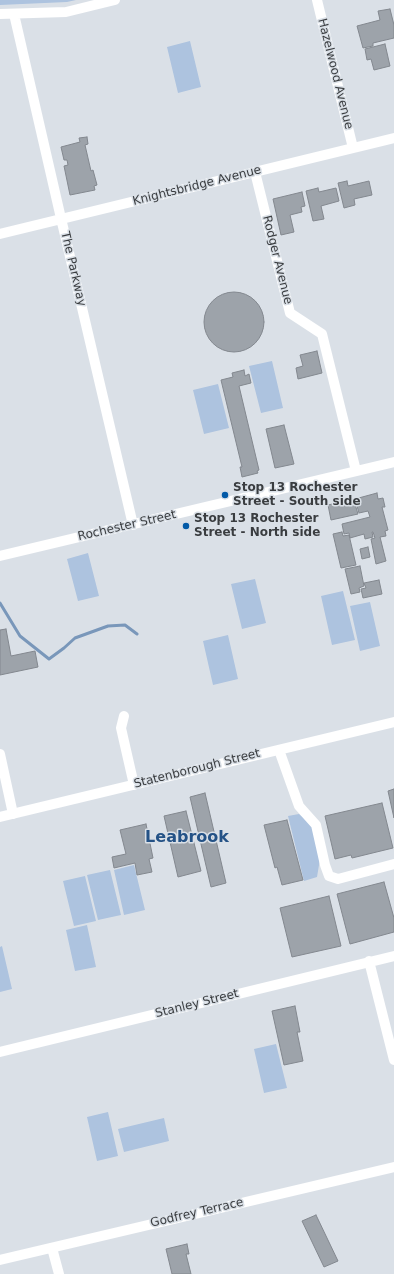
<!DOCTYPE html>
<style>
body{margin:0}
canvas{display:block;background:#dae0e7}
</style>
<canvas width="394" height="1274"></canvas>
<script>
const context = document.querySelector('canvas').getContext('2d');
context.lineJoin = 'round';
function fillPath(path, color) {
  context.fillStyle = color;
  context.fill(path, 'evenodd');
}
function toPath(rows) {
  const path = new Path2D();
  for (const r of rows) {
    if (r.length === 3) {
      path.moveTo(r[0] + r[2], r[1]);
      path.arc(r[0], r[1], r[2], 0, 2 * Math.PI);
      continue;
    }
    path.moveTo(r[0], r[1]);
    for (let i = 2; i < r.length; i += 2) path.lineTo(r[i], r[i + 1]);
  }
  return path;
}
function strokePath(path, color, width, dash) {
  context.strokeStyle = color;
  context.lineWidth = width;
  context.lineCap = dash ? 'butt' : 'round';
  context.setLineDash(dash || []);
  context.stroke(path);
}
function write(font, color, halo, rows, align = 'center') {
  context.font = font + ' "DejaVu Sans",sans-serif';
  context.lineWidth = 3;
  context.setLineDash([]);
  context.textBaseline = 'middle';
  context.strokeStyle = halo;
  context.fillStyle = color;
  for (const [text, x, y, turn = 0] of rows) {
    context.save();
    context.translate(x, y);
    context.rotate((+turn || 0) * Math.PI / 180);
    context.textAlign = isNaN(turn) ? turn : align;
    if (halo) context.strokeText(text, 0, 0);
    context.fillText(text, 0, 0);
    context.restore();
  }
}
fillPath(toPath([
 [0,0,76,0,67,2,0,5],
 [190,41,201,87,178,93,167,47],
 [272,361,283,408,261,413,249,366],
 [218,384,229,428,204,434,193,390],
 [88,553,99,596,78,601,67,559],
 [255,579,266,623,242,629,231,584],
 [343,591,355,640,332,645,321,596],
 [370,602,380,646,360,651,350,606],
 [228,635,238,679,213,685,203,641],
 [299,814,305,819,312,827,320,859,317,877,304,881,288,816],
 [134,865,145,910,124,915,114,870],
 [110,870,121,915,98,920,87,875],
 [85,876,96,921,74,926,63,881],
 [87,925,96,967,75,971,66,930],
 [2,946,12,989,0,992,0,947],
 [276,1044,287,1088,264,1093,254,1049],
 [108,1112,118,1156,97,1161,87,1117],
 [164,1118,169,1141,124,1152,118,1129]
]), '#adc3df');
strokePath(toPath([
 [0,603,20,636,49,659,64,648,75,638,108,626,125,625,137,634]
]), '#7997ba', 3);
const building = toPath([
 [390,9,394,25,394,38,373,43,373,46,363,48,357,26,380,20,378,11,390,9],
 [385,44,390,66,374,70,371,59,367,60,365,49,385,44],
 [87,137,88,144,85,145,91,171,93,170,97,185,94,186,95,190,70,195,64,166,68,165,67,160,64,160,61,147,80,142,79,138,87,137],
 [347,181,348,186,369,181,372,195,354,199,355,205,344,208,338,183,347,181],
 [318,188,319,192,336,188,339,201,321,206,324,219,313,221,306,191,318,188],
 [302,192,305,206,301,207,302,212,290,215,294,232,281,235,273,199,302,192],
 [234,322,30],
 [317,351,322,373,298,379,296,368,303,366,300,355,317,351],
 [244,370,245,376,249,374,251,383,239,386,259,470,257,471,258,473,242,477,240,467,242,467,221,380,233,377,232,373,244,370],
 [284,425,294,464,275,468,266,429,284,425],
 [377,493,378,499,383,498,385,507,382,507,388,530,385,531,386,536,380,537,386,561,376,564,371,539,375,538,373,532,372,532,373,537,365,539,364,534,350,538,349,533,344,534,342,524,370,517,368,511,359,513,355,499,377,493],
 [349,500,351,505,355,504,358,514,331,520,328,505,349,500],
 [342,532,343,536,349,535,356,565,341,568,333,534,342,532],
 [368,547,370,557,362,559,360,549,368,547],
 [360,566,364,586,359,588,360,592,351,594,345,569,360,566],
 [379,580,382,594,363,598,361,589,366,588,364,583,379,580],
 [6,629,11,656,35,651,38,667,0,675,0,630,6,629],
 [394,789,394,818,388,791,394,789],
 [205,793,226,883,211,887,190,797,205,793],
 [382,803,393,848,352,858,351,855,335,859,325,816,382,803],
 [186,811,201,871,178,877,164,816,186,811],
 [287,820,303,880,282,885,277,867,275,868,264,825,287,820],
 [146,824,153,858,149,859,152,872,137,875,135,863,114,868,112,857,126,854,120,830,146,824],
 [384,882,394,918,394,932,350,944,337,894,384,882],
 [329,896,341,946,292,957,280,908,329,896],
 [295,1006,300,1032,297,1032,303,1061,284,1065,272,1011,295,1006],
 [316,1215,338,1261,324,1267,302,1221,316,1215],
 [187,1244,189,1254,186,1254,191,1274,172,1274,166,1249,187,1244]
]);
fillPath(building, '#9da3aa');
strokePath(building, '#83888f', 1);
strokePath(toPath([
 [317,0,353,148],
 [0,14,66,12,115,0],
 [14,14,60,214,133,525],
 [255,172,290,313,322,334,356,471],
 [0,234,394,138],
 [0,556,394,462],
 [124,716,121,728,134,785],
 [279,750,299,806,316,825,325,865,329,876,338,879,394,864],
 [0,754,13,814],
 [0,817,394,722],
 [369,961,394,1060],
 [0,1052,394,956],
 [52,1248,59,1274],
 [0,1260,394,1167]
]), '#fff', 10);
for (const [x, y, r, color] of [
 [225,495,4,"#035aa7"],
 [186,526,4,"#035aa7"]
]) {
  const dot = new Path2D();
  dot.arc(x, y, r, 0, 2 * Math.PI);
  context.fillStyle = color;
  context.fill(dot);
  strokePath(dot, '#dae0e7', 1.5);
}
write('12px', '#3a3d40', '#dae0e7', [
 ["Hazelwood Avenue",335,74,76],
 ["Knightsbridge Avenue",197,186,-14],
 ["Rodger Avenue",277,260,76],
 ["The Parkway",73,269,77],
 ["Rochester Street",127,526,-13],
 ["Statenborough Street",197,769,-14],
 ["Stanley Street",197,1004,-14],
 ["Godfrey Terrace",197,1213,-13]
]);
write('bold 12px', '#3a3d40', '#dae0e7', [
 ["Stop 13 Rochester",233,488],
 ["Street - South side",233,502],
 ["Stop 13 Rochester",194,519],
 ["Street - North side",194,533]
], 'left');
write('bold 16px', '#245286', '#dae0e7', [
 ["Leabrook",187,838]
]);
</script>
